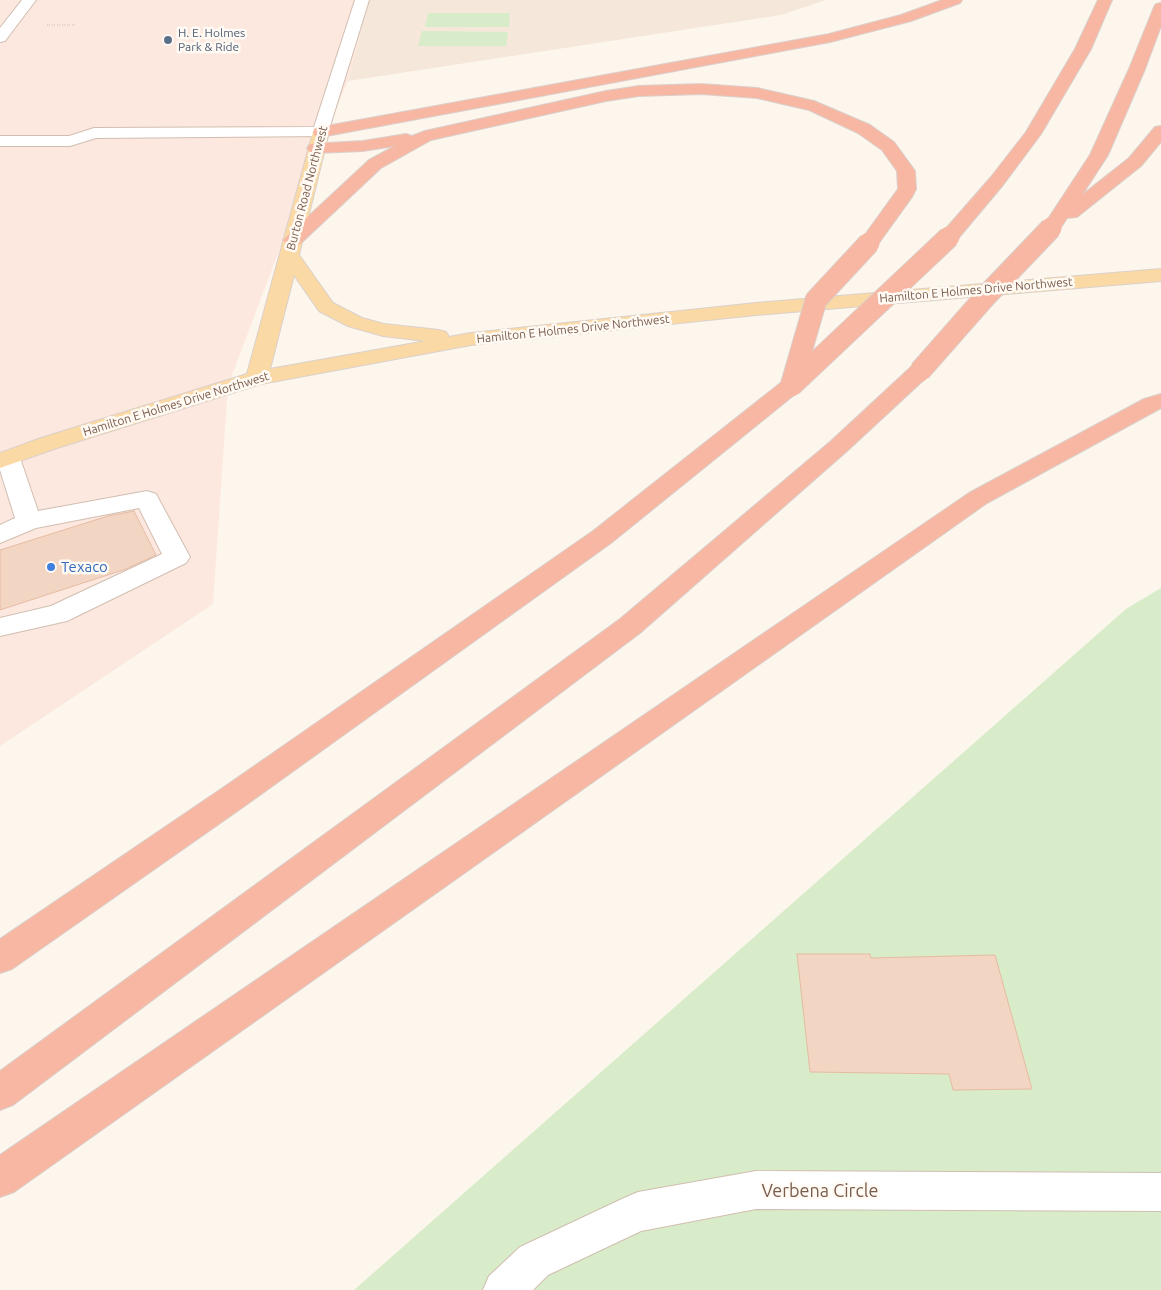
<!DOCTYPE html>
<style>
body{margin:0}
canvas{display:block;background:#fdf6ec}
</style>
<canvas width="1161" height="1290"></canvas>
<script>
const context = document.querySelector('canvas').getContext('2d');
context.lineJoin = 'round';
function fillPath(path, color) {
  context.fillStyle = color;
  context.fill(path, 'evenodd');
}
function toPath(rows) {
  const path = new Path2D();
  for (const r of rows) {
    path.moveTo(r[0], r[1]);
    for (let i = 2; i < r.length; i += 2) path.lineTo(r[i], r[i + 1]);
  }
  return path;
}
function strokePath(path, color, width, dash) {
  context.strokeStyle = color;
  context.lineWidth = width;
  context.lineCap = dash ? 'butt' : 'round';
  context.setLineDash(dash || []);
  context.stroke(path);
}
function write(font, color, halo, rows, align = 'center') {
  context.font = font + ' Ubuntu,sans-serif';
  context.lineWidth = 5;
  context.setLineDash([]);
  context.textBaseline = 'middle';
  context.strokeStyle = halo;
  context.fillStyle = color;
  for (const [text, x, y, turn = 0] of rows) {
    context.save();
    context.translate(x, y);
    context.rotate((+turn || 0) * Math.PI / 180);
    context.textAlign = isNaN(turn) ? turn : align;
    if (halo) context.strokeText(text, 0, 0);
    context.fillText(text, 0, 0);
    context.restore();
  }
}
fillPath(toPath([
 [369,0,826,0,781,15,348,81]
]), '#f5e8da');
fillPath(toPath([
 [0,0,369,0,348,81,309,171,228,386,213,604,0,746]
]), '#fde8e0');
fillPath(toPath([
 [428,13,510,13,509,27,425,27],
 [422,31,508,32,506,46,418,46],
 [1161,588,1161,1290,354,1290,1126,609]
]), '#d8ecc9');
const building = toPath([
 [134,511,156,555,126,569,0,610,0,550,108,516,134,511],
 [797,954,870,954,871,958,995,955,1032,1089,953,1090,949,1074,810,1072,797,954]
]);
fillPath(building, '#f3d5c3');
strokePath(building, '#e6bba3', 1);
const minor = toPath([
 [22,0,36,0,5,41,0,42,0,28,22,0],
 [355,0,369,0,327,136,96,138,70,146,0,146,0,136,69,136,94,128,314,127,355,0],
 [8,451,16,453,20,458,38,511,147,491,156,494,190,557,186,563,67,621,0,636,0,618,51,606,162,554,139,508,36,528,0,543,0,525,15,518,0,470,0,453,8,451],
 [756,1171,1161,1173,1161,1211,756,1209,641,1231,548,1275,533,1290,483,1290,489,1276,520,1247,624,1198,638,1192,756,1171]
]);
const major = toPath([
 [321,127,327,128,329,132,299,255,333,303,362,318,384,324,439,330,446,332,449,337,471,333,756,303,1161,269,1161,281,756,315,471,345,261,384,57,448,0,468,0,453,41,438,247,374,313,132,315,128,321,127],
 [294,275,319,311,348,326,383,336,426,341,270,369,294,275]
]);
const highway = toPath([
 [942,0,962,0,960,3,911,21,830,42,321,137,315,136,313,132,315,128,321,127,829,34,901,15,942,0],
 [1098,0,1112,0,1091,49,1041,134,1003,185,956,241,949,243,942,241,940,237,942,233,991,177,1026,132,1075,49,1098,0],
 [1161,3,1161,26,1145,69,1108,155,1082,195,1129,158,1155,127,1161,126,1161,142,1141,166,1077,217,1067,218,1058,232,1051,234,1044,232,1042,228,1090,155,1129,69,1154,7,1156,4,1161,3],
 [701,84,757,88,814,101,870,125,894,142,915,171,916,189,912,197,876,247,869,249,862,247,859,243,898,189,897,171,882,150,858,133,809,110,757,98,701,94,639,96,606,101,431,140,381,168,300,244,293,246,286,244,283,240,369,160,395,146,363,151,316,153,310,152,307,148,310,144,363,141,406,134,412,136,425,131,606,91,639,86,701,84],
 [920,364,928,366,931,371,928,376,847,451,640,633,13,1105,0,1110,0,1071,620,619,831,441,912,366,920,364],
 [791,379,799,381,802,386,799,391,611,543,246,805,12,969,0,973,0,939,224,787,593,531,783,381,791,379],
 [1161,394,1161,408,987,503,14,1192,0,1197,0,1155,969,493,1144,399,1161,394]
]);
strokePath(minor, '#d1beb0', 2);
strokePath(major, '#dad1cd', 2);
strokePath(highway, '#dad1cd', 2);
strokePath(toPath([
 [47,25,75,25]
]), '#d9b8a5', 2, [0.5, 2]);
fillPath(minor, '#fff');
fillPath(major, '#fbd9a5');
fillPath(highway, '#f7b7a3');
const highwayBridge = toPath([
 [920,371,986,296,1051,228],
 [791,386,949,237],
 [791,386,816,300,869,243]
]);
strokePath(highwayBridge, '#dad1cd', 23, []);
strokePath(highwayBridge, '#f7b7a3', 21);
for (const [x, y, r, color] of [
 [168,40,5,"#5c6f8a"],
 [51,567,5,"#3f7fe0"]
]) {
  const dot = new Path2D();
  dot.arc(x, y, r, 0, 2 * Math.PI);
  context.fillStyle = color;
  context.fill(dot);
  strokePath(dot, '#fffaf3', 2);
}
write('12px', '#4e5e75', '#fffaf3', [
 ["H. E. Holmes",178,33],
 ["Park & Ride",178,47]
], 'left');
write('12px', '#7a5c4d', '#fffaf3', [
 ["Burton Road Northwest",307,188,-75],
 ["Hamilton E Holmes Drive Northwest",976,290,-5],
 ["Hamilton E Holmes Drive Northwest",573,329,-6],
 ["Hamilton E Holmes Drive Northwest",176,404,-17]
]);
write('15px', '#366cbe', '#fffaf3', [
 ["Texaco",61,567]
], 'left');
write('18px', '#7a5c4d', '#fffaf3', [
 ["Verbena Circle",820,1191]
]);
</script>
